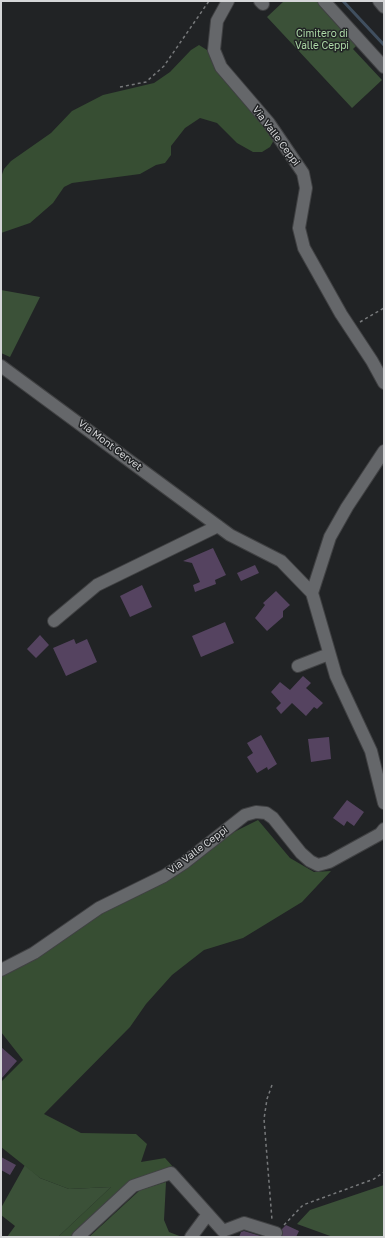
<!DOCTYPE html>
<style>
body{margin:0}
#map{position:relative;width:385px;height:1238px;overflow:hidden;background:#212325;font-family:"Golos Text",sans-serif}
canvas{display:block}
.frame{position:absolute;inset:0;border:2px solid #d5d6d8;pointer-events:none}
</style>
<div id="map">
<canvas width="385" height="1238"></canvas>
<div class="frame"></div>
</div>
<script>
const context = document.querySelector('canvas').getContext('2d');
context.lineJoin = 'round';
function fillPath(path, color) {
  context.fillStyle = color;
  context.fill(path, 'evenodd');
}
function toPath(rows) {
  const path = new Path2D();
  for (const r of rows) {
    path.moveTo(r[0], r[1]);
    for (let i = 2; i < r.length; i += 2) path.lineTo(r[i], r[i + 1]);
  }
  return path;
}
function strokePath(path, color, width, dash) {
  context.strokeStyle = color;
  context.lineWidth = width;
  context.lineCap = dash ? 'butt' : 'round';
  context.setLineDash(dash || []);
  context.stroke(path);
}
function write(font, color, halo, rows, align = 'center') {
  context.font = font + ' "Golos Text",sans-serif';
  context.lineWidth = 3;
  context.setLineDash([]);
  context.textBaseline = 'middle';
  context.strokeStyle = halo;
  context.fillStyle = color;
  for (const [text, x, y, turn = 0] of rows) {
    context.save();
    context.translate(x, y);
    context.rotate((+turn || 0) * Math.PI / 180);
    context.textAlign = isNaN(turn) ? turn : align;
    if (halo) context.strokeText(text, 0, 0);
    context.fillText(text, 0, 0);
    context.restore();
  }
}
fillPath(toPath([
 [284,1,320,1,359,43,353,49,382,80,352,108,267,17],
 [1,290,40,297,10,357,1,353],
 [25,1165,40,1178,69,1189,111,1187,58,1237,7,1237,15,1226,1,1215,1,1208],
 [166,1182,164,1220,169,1232,182,1237,89,1237,140,1190],
 [384,1185,384,1237,333,1237,297,1224,310,1210]
]), '#3b5138');
fillPath(toPath([
 [199,45,207,50,211,59,274,140,270,147,262,152,253,152,237,143,217,123,200,118,185,128,171,146,171,155,165,163,156,165,140,174,72,183,64,187,53,203,30,223,1,233,1,177,4,169,11,161,51,133,72,111,103,95,154,83,170,72,191,50],
 [258,820,290,858,314,872,331,871,302,902,243,938,204,950,172,975,146,1004,130,1027,44,1114,81,1133,136,1134,147,1144,141,1162,165,1158,175,1169,130,1184,73,1237,58,1237,111,1187,69,1189,40,1178,1,1147,1,1082,23,1060,1,1032,1,974,101,912,188,867,234,832]
]), '#374e33');
strokePath(toPath([
 [343,1,384,45]
]), '#404f5f', 3);
fillPath(toPath([
 [213,548,226,575,215,580,216,584,195,592,193,585,200,582,192,563,183,561],
 [255,565,259,573,241,581,237,573],
 [142,585,152,607,130,617,120,596],
 [276,591,290,605,283,611,283,617,267,631,255,618,265,605,263,603],
 [225,622,234,643,201,657,192,636],
 [40,635,49,645,36,658,27,649],
 [74,639,76,644,87,639,97,662,66,676,53,648],
 [303,676,311,683,306,688,323,703,317,709,314,707,306,716,292,703,281,714,276,708,281,703,271,692,280,682,290,690],
 [261,735,277,764,268,770,267,767,257,773,247,757,253,753,247,743],
 [329,737,331,759,311,762,308,739],
 [347,800,364,812,354,826,347,821,344,826,333,818],
 [1,1047,17,1061,1,1079],
 [1,1157,16,1165,10,1175,1,1170],
 [286,1225,299,1231,296,1237,282,1237,282,1229],
 [244,1231,264,1237,239,1237,241,1232]
]), '#554360');
const minor = toPath([
 [228,1,217,21,214,50,221,67,269,123,303,173,306,188,299,228,304,248,341,314,372,361,384,383],
 [260,1,263,4],
 [324,1,384,67],
 [379,1,384,7],
 [1,366,230,535,281,561,312,593],
 [384,451,347,507,330,537,312,593,336,676,371,751,384,803],
 [54,621,97,585,218,526],
 [298,666,329,654],
 [1,970,34,953,99,908,164,876,184,863,245,815,256,812,266,813,273,818,301,853,310,861,318,865,329,862,380,834,384,829],
 [78,1237,133,1186,171,1173,223,1231,244,1223,276,1233],
 [191,1237,208,1214]
]);
strokePath(minor, '#404143', 14);
strokePath(toPath([
 [120,87,146,82,164,66,209,1],
 [360,322,384,308],
 [272,1085,267,1099,264,1119,272,1220],
 [284,1225,303,1205,374,1179,384,1172]
]), '#77797b', 1.5, [3, 3]);
strokePath(minor, '#65676a', 12);
write('10px', '#add9a7', '#212325', [
 ["Cimitero di",322,34],
 ["Valle Ceppi",322,46]
]);
write('10px', '#d5d6d8', '#212325', [
 ["Via Valle Ceppi",276,136,53],
 ["Via Mont Cervet",110,445,37],
 ["Via Valle Ceppi",198,850,-37]
]);
</script>
